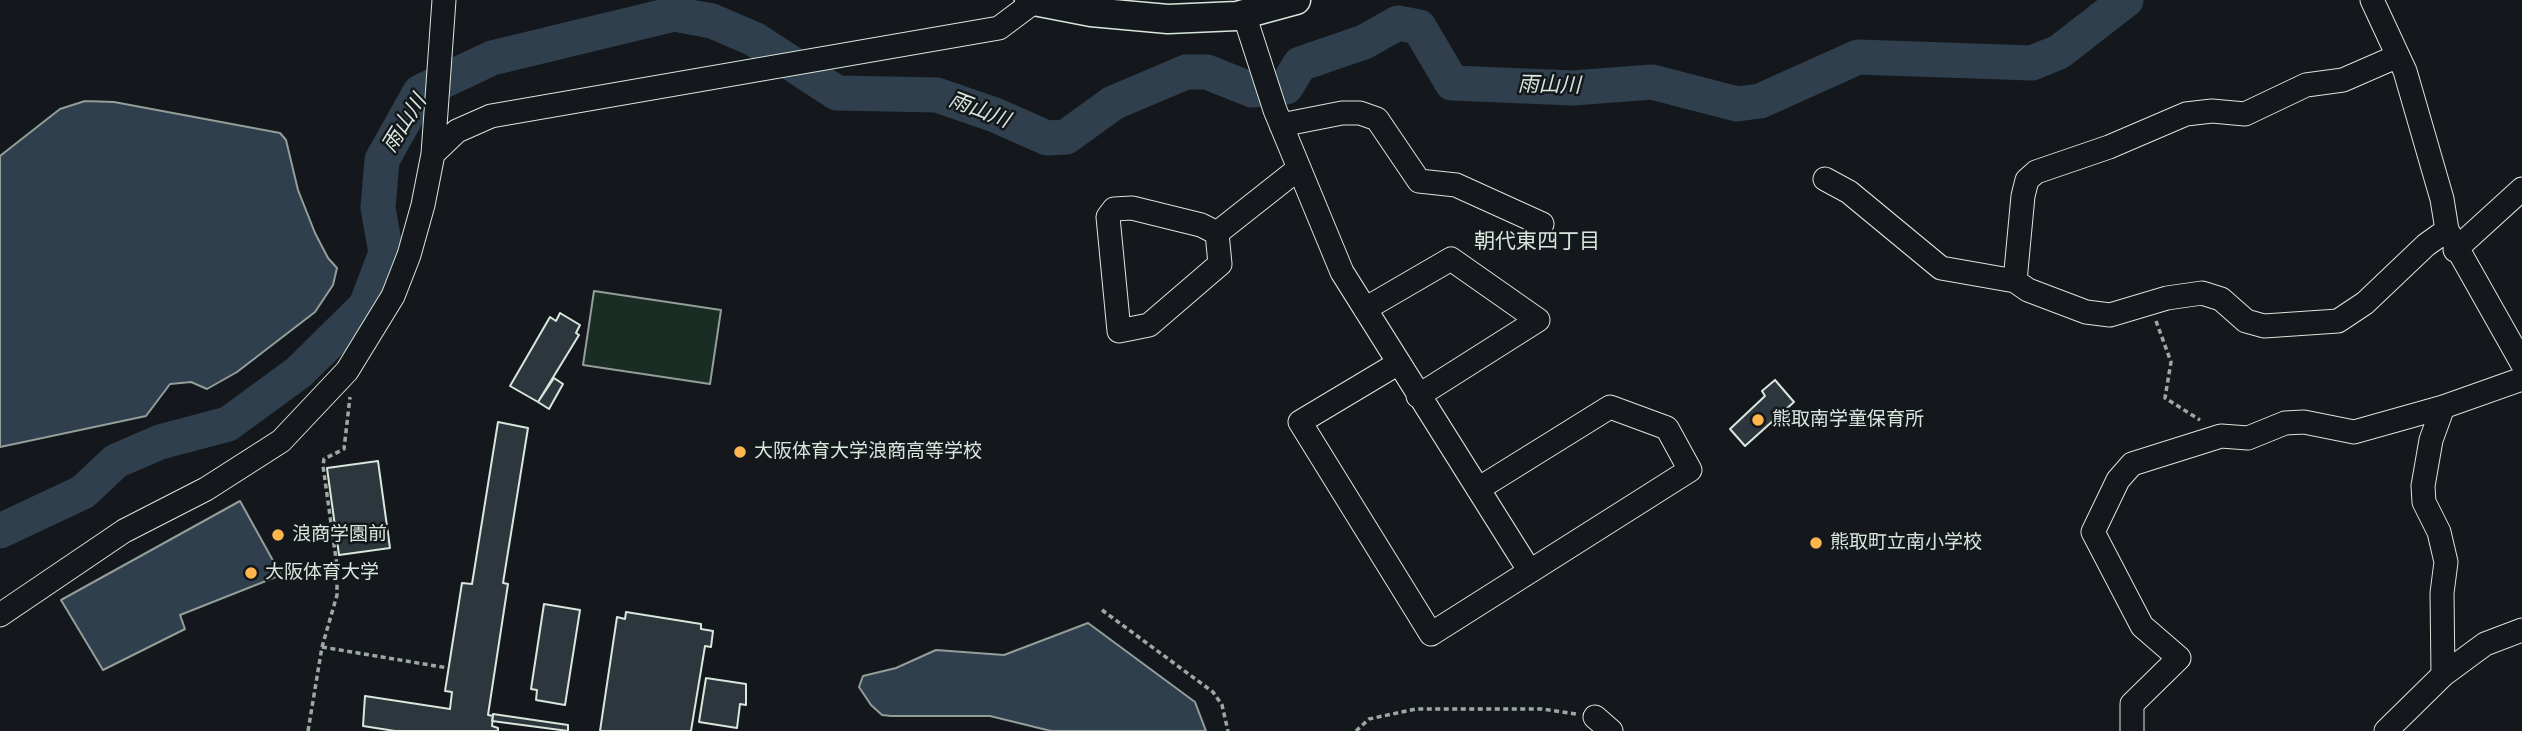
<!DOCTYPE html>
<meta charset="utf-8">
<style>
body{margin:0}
canvas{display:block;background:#14181c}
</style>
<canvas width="2522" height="731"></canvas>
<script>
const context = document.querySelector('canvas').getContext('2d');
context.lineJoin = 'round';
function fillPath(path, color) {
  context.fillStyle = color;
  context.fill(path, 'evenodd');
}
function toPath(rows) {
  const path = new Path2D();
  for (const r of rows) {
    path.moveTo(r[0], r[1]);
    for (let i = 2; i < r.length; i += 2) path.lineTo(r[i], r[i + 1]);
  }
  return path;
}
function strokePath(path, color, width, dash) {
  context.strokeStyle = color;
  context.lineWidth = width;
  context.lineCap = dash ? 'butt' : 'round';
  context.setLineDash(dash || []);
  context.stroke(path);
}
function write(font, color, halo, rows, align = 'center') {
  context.font = font + ' "Times New Roman","Noto Sans JP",serif';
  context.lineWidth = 5;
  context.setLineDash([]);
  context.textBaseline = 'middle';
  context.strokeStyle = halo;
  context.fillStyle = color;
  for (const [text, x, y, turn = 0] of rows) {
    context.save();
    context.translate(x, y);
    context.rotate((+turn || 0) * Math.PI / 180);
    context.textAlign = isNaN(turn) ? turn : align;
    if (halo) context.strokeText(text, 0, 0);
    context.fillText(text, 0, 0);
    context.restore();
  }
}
const green = toPath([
 [594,291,721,310,710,384,583,365,594,291]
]);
fillPath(green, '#1a2d24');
strokePath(green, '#939e99', 2);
const water = toPath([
 [85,101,114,102,280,133,286,140,298,190,315,233,328,258,337,268,333,285,315,312,237,372,207,389,191,382,170,384,146,416,0,447,0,156,60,109,85,101],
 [240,501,281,575,180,615,185,629,103,670,61,600,240,501],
 [1088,623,1195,702,1206,731,1051,731,990,716,891,716,882,715,871,705,859,687,863,676,896,668,936,650,1004,655,1088,623]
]);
fillPath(water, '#2f3f4d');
strokePath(water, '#939e99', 2);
strokePath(toPath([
 [0,531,83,492,116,461,160,442,228,424,299,372,366,306,386,253,378,208,382,160,420,92,492,58,674,14,712,21,754,39,837,93,937,95,995,115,1047,138,1066,137,1113,103,1186,72,1207,72,1252,90,1286,87,1300,64,1364,42,1398,23,1419,27,1452,83,1573,88,1652,82,1737,104,1760,101,1858,57,2032,63,2059,52,2126,0]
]), '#2f3f4d', 35);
const building = toPath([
 [560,313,580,325,576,333,579,335,538,402,510,386,550,317,556,321,560,313],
 [554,378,563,384,549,409,538,402,554,378],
 [1775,380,1794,402,1745,446,1730,429,1765,396,1762,391,1775,380],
 [498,422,528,428,503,583,508,584,488,715,493,716,492,726,498,728,498,731,395,731,363,726,365,696,450,709,452,692,445,691,462,583,472,584,498,422],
 [378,461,390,548,339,555,327,468,378,461],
 [544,604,580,610,565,705,536,700,537,690,531,689,544,604],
 [626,612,701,624,701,629,713,631,711,647,705,646,691,731,600,731,617,617,625,619,626,612],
 [706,678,746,684,746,705,740,704,737,728,699,722,706,678],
 [493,714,568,725,568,731,492,721,493,714]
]);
fillPath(building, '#2c363c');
strokePath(building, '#d8e6dc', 2);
const minor = toPath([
 [2372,0,2405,71,2442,199,2447,230,2522,363],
 [1244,14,1275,110,1342,272,1529,570],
 [1281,125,1342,113,1360,113,1377,119,1419,181,1456,185,1542,224],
 [433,154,457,131,491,116,999,28,1035,1],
 [1825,179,1849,192,1941,268,2015,281,2028,290,2086,312,2110,315,2167,298,2202,293,2221,299,2246,321,2264,326,2338,321,2365,303,2426,245,2447,230],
 [1217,233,1220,264,1149,325,1119,331,1108,217,1114,209,1132,208,1201,225,1217,233,1298,169],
 [2455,250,2522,189],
 [2015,281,2023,196,2027,180,2036,172,2109,147,2186,114,2212,111,2245,114,2306,85,2343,80,2398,56],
 [1365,309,1451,259,1538,320,1418,396],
 [1397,364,1300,422,1431,634,1690,470,1667,428,1610,407,1478,489],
 [2443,407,2431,440,2423,486,2424,502,2439,532,2446,562,2442,593,2443,675],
 [0,615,124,531,206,489,281,441,347,371,393,296,409,255,423,205,433,154,444,0],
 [1595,717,1611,731],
 [2132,731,2132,704,2179,658,2142,626,2093,532,2118,480,2132,464,2221,436,2248,438,2285,423,2304,422,2354,432,2443,407,2522,379],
 [2386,731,2443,675,2485,644,2522,630]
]);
const major = toPath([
 [1029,0,1091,12,1168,19,1237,16,1296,0]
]);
strokePath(minor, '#d8e6dc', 25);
strokePath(major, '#d8e6dc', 31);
strokePath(toPath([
 [2156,321,2171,362,2165,398,2200,420],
 [1102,610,1213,692,1222,705,1228,731],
 [322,647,448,668],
 [308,731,322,647,337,595,337,566,323,466,324,459,344,449,350,397],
 [1356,731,1369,719,1416,709,1542,709,1576,714]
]), '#9da8a2', 3.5, [5, 3.5]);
strokePath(minor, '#14181c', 23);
strokePath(major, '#14181c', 28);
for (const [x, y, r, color] of [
 [1758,420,7,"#ffb74d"],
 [740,452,7,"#ffb74d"],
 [278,535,7,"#ffb74d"],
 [1816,543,7,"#ffb74d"],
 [251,573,7,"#ffb74d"]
]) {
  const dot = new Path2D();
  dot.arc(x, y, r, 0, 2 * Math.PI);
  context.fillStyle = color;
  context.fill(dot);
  strokePath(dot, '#14181c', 2.5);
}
write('19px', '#d8e6dc', '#14181c', [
 ["熊取南学童保育所",1772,420],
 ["大阪体育大学浪商高等学校",754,452],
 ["浪商学園前",292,535],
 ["熊取町立南小学校",1830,543],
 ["大阪体育大学",265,573]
], 'left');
write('italic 21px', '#d8e6dc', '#14181c', [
 ["雨山川",1549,86,1],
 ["雨山川",979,111,21],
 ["雨山川",405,124,-58]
]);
write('21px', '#d8e6dc', '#14181c', [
 ["朝代東四丁目",1537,242]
]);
</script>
